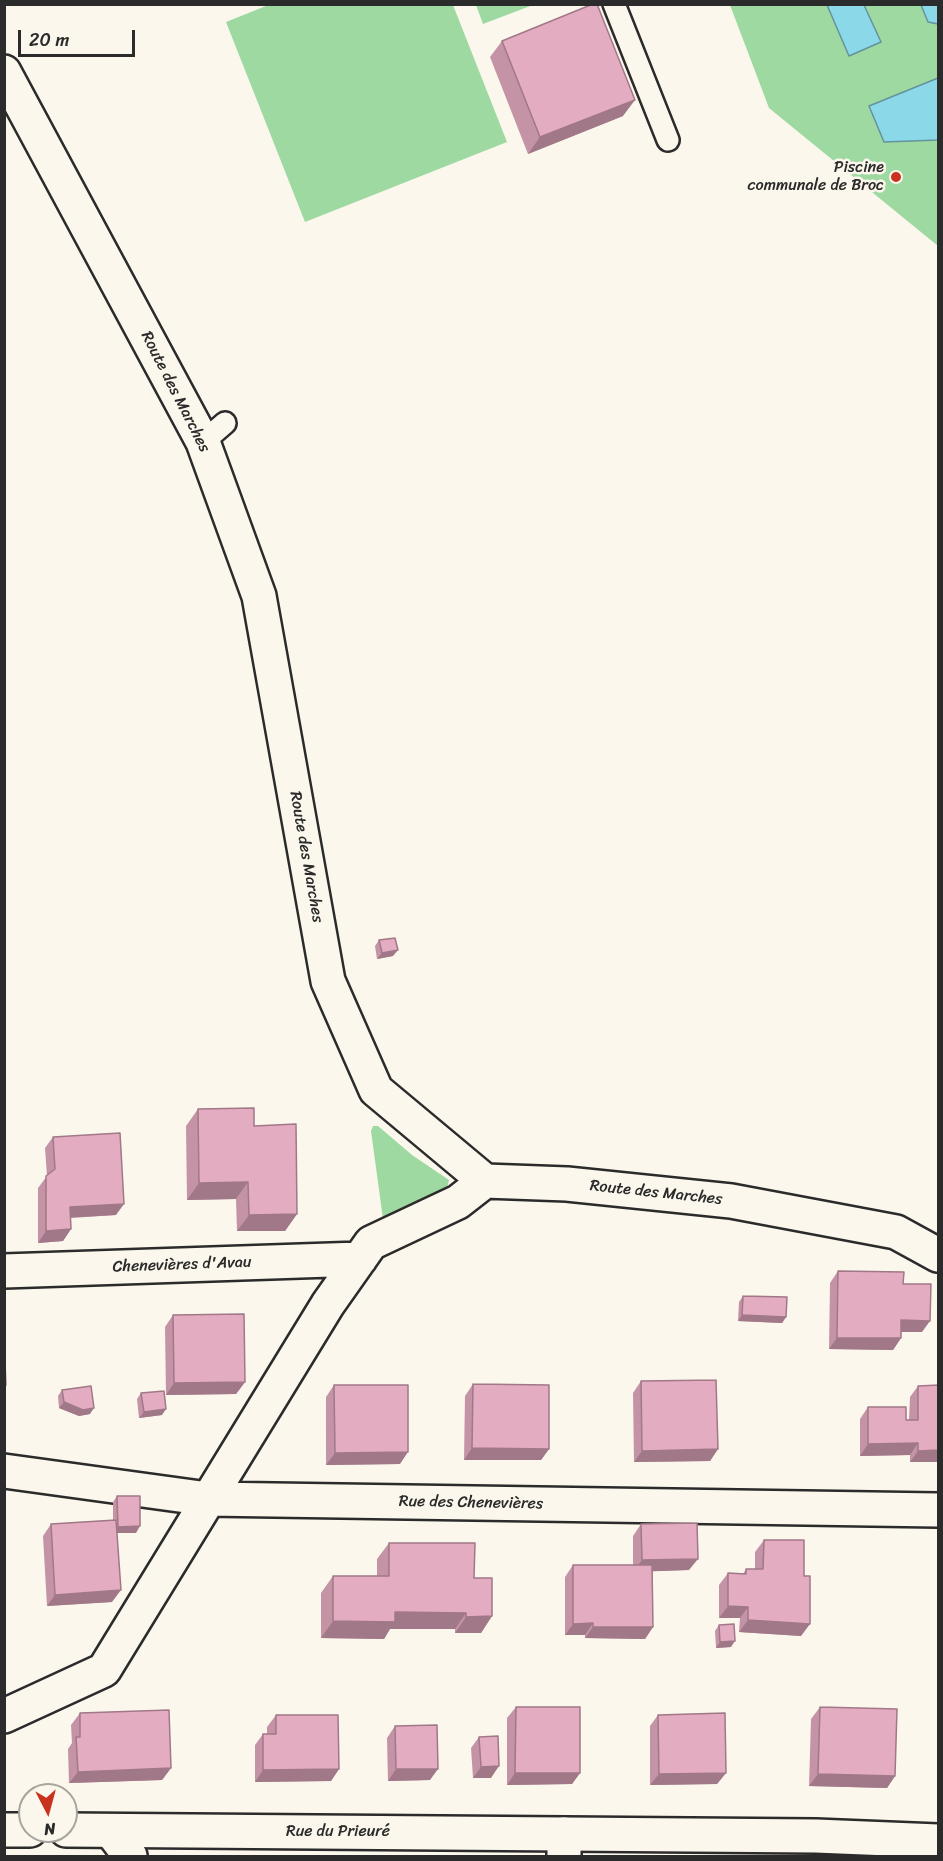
<!DOCTYPE html>
<meta charset="utf-8">
<style>
body{margin:0}
#map{position:relative;width:943px;height:1861px;overflow:hidden;background:#fbf7ec;font-family:Sriracha,sans-serif}
canvas{display:block}
.frame{position:absolute;inset:0;border:6px solid #2b2b2b;pointer-events:none}
.north{position:absolute;left:18px;top:1783px;width:60px;height:60px;box-sizing:border-box;background:#fbf7ec;border:2px solid #a8a59f;border-radius:50%;rotate:174deg;font-size:16px;font-weight:700;line-height:24px;text-align:center;color:#2b2b2b}
.north::after{content:'';display:block;margin:auto;width:21px;height:27px;background:#c8321e;clip-path:polygon(50% 0,100% 100%,50% 72%,0 100%)}
.scale{position:absolute;left:18px;top:30px;width:117px;height:27px;box-sizing:border-box;border:3px solid #2b2b2b;border-top:0;padding-left:8px;font-size:18px;line-height:21px;white-space:nowrap;color:#2b2b2b;-webkit-text-stroke:4px #fbf7ec;paint-order:stroke}
</style>
<div id="map">
<canvas width="943" height="1861"></canvas>
<div class="frame"></div>
<div class="north">N</div>
<div class="scale">20 m</div>
</div>
<script>
const context = document.querySelector('canvas').getContext('2d');
context.lineJoin = 'round';
function fillPath(path, color) {
  context.fillStyle = color;
  context.fill(path, 'evenodd');
}
function toPath(rows) {
  const path = new Path2D();
  for (const r of rows) {
    path.moveTo(r[0], r[1]);
    for (let i = 2; i < r.length; i += 2) path.lineTo(r[i], r[i + 1]);
  }
  return path;
}
function strokePath(path, color, width, dash) {
  context.strokeStyle = color;
  context.lineWidth = width;
  context.lineCap = dash ? 'butt' : 'round';
  context.setLineDash(dash || []);
  context.stroke(path);
}
function write(font, color, halo, rows, align = 'center') {
  context.font = font + ' Sriracha,sans-serif';
  context.lineWidth = 5;
  context.setLineDash([]);
  context.textBaseline = 'middle';
  context.strokeStyle = halo;
  context.fillStyle = color;
  for (const [text, x, y, turn = 0] of rows) {
    context.save();
    context.translate(x, y);
    context.rotate((+turn || 0) * Math.PI / 180);
    context.textAlign = isNaN(turn) ? turn : align;
    if (halo) context.strokeText(text, 0, 0);
    context.fillText(text, 0, 0);
    context.restore();
  }
}
fillPath(toPath([
 [271,4,453,5,507,142,305,222,226,22],
 [476,5,533,5,483,24],
 [730,5,938,5,938,246,769,108],
 [373,1126,378,1126,412,1155,449,1180,447,1188,390,1221,383,1219,371,1131]
]), '#9dd9a1');
const water = toPath([
 [827,5,864,5,881,42,849,56,827,5],
 [921,5,938,5,938,24,928,22,921,5],
 [938,78,938,140,884,142,869,106,938,78]
]);
fillPath(water, '#8ad8e8');
strokePath(water, '#64939c', 1.5);
const service = toPath([
 [614,4,668,140],
 [203,442,225,423]
]);
const minor = toPath([
 [4,72,203,442,259,596,328,981,376,1090,485,1181,567,1184,731,1201,896,1232,938,1255],
 [4,1271,360,1259],
 [4,1471,208,1499,938,1510],
 [4,1716,104,1670,328,1304,371,1243,458,1202,485,1181],
 [111,1831,130,1856],
 [564,1856,564,1834]
]);
const secondary = toPath([
 [4,1830,30,1830],
 [66,1830,816,1836,938,1841]
]);
strokePath(service, '#2b2b2b', 26);
strokePath(minor, '#2b2b2b', 38);
strokePath(secondary, '#2b2b2b', 38);
strokePath(service, '#fbf7ec', 21);
strokePath(minor, '#fbf7ec', 33);
strokePath(secondary, '#fbf7ec', 33);
fillPath(toPath([
 [502,41,623,116,528,154,490,57],
 [379,940,393,956,377,959,375,946],
 [198,1109,254,1126,297,1214,285,1231,237,1231,236,1199,187,1200,186,1126],
 [53,1137,116,1215,71,1218,71,1229,63,1241,38,1243,38,1188,47,1176,45,1148],
 [838,1271,903,1284,922,1332,901,1332,901,1338,893,1350,829,1349,830,1283],
 [743,1296,786,1317,782,1323,738,1321,739,1302],
 [173,1315,245,1382,236,1394,166,1395,165,1327],
 [641,1381,718,1449,710,1461,634,1462,633,1393],
 [473,1384,549,1449,541,1460,464,1460,465,1396],
 [334,1385,400,1464,326,1465,326,1397],
 [939,1385,939,1462,910,1462,910,1455,860,1456,860,1419,868,1407,906,1420,909,1420,910,1397,918,1386],
 [62,1390,90,1414,79,1416,59,1408,58,1396],
 [141,1393,162,1415,139,1418,137,1399],
 [117,1496,136,1533,117,1533,112,1602,47,1606,43,1536,51,1524,113,1520,113,1502],
 [641,1524,689,1570,653,1571,653,1627,645,1639,585,1638,585,1635,565,1635,565,1577,573,1565,633,1565,633,1536],
 [764,1540,801,1636,739,1632,740,1618,719,1618,719,1585,728,1573,743,1574,746,1569,755,1569,755,1552],
 [389,1543,474,1578,492,1616,481,1633,455,1633,455,1629,390,1629,384,1639,321,1638,321,1593,333,1576,377,1576,377,1559],
 [719,1625,731,1647,716,1648,715,1631],
 [516,1707,580,1773,572,1784,507,1785,507,1718],
 [820,1707,895,1776,887,1788,809,1786,811,1719],
 [80,1713,171,1768,162,1780,69,1783,68,1749,72,1743,71,1725],
 [276,1715,339,1769,331,1781,255,1782,255,1745,263,1734,267,1734,267,1727],
 [658,1715,726,1773,717,1784,650,1785,650,1726],
 [395,1726,430,1780,388,1781,387,1738],
 [479,1737,491,1778,473,1778,471,1748]
]), '#c494a6');
fillPath(toPath([
 [635,100,623,116,528,154,540,137],
 [398,950,393,956,377,959,382,953],
 [248,1182,236,1199,187,1200,199,1183],
 [124,1204,116,1215,62,1218,70,1207],
 [297,1214,285,1231,237,1231,249,1215],
 [71,1229,63,1241,38,1243,46,1231],
 [742,1315,786,1317,782,1323,738,1321],
 [901,1320,930,1321,922,1332,893,1332],
 [837,1338,901,1338,893,1350,829,1349],
 [245,1382,236,1394,166,1395,174,1383],
 [64,1402,94,1408,90,1414,79,1416,59,1408],
 [166,1409,162,1415,139,1418,144,1412],
 [918,1443,910,1455,860,1456,868,1444],
 [472,1448,549,1449,541,1460,464,1460],
 [718,1449,710,1461,634,1462,642,1451],
 [939,1450,939,1462,910,1462,918,1451],
 [408,1452,400,1464,326,1465,335,1453],
 [140,1526,136,1533,113,1533,118,1527],
 [698,1559,689,1570,633,1572,642,1560],
 [121,1590,112,1602,47,1606,55,1595],
 [728,1606,748,1607,740,1618,719,1618],
 [395,1612,466,1613,455,1629,390,1629,384,1639,321,1638,333,1621],
 [492,1616,481,1633,455,1633,466,1617],
 [748,1620,810,1624,801,1636,739,1632],
 [593,1623,585,1635,565,1635,573,1624],
 [593,1627,653,1627,645,1639,585,1638],
 [735,1641,731,1647,716,1648,720,1642],
 [499,1766,491,1778,473,1778,481,1767],
 [171,1768,162,1780,69,1783,78,1772],
 [339,1769,331,1781,255,1782,263,1770],
 [396,1769,438,1769,430,1780,388,1781],
 [515,1773,580,1773,572,1784,507,1785],
 [726,1773,717,1784,650,1785,659,1774],
 [818,1774,895,1776,887,1788,809,1786]
]), '#a07887');
const building = toPath([
 [593,4,597,4,635,100,540,137,502,41,593,4],
 [395,938,398,950,382,953,379,940,395,938],
 [254,1108,254,1126,296,1124,297,1214,249,1215,248,1182,199,1183,198,1109,254,1108],
 [120,1133,124,1204,70,1207,71,1229,46,1231,46,1176,55,1169,53,1137,120,1133],
 [838,1271,904,1272,903,1284,931,1284,930,1321,901,1320,901,1338,837,1338,838,1271],
 [743,1296,787,1297,786,1317,742,1315,743,1296],
 [244,1314,245,1382,174,1383,173,1315,244,1314],
 [4,1340,6,1385,4,1386,4,1340],
 [716,1380,718,1449,642,1451,641,1381,716,1380],
 [473,1384,549,1385,549,1449,472,1448,473,1384],
 [334,1385,408,1385,408,1452,335,1453,334,1385],
 [939,1385,939,1450,918,1451,918,1443,868,1444,868,1407,906,1407,906,1420,918,1420,918,1386,939,1385],
 [91,1386,94,1408,83,1410,64,1402,62,1390,91,1386],
 [164,1391,166,1409,144,1412,141,1393,164,1391],
 [117,1496,140,1496,140,1526,118,1527,117,1496],
 [116,1520,121,1590,55,1595,51,1524,116,1520],
 [697,1523,698,1559,642,1560,641,1524,697,1523],
 [764,1540,804,1540,804,1576,810,1576,810,1624,748,1620,748,1607,728,1606,728,1573,746,1574,746,1569,763,1569,764,1540],
 [389,1543,475,1543,474,1578,492,1578,492,1616,466,1617,466,1613,395,1612,395,1622,333,1621,333,1576,389,1576,389,1543],
 [573,1565,652,1565,653,1627,593,1627,593,1623,573,1624,573,1565],
 [734,1624,735,1641,720,1642,719,1625,734,1624],
 [516,1707,580,1707,580,1773,515,1773,516,1707],
 [820,1707,897,1709,895,1776,818,1774,820,1707],
 [169,1710,171,1768,78,1772,76,1737,80,1737,80,1713,169,1710],
 [725,1713,726,1773,659,1774,658,1715,725,1713],
 [276,1715,338,1715,339,1769,263,1770,263,1734,276,1734,276,1715],
 [437,1725,438,1769,396,1769,395,1726,437,1725],
 [498,1736,499,1766,481,1767,479,1737,498,1736]
]);
fillPath(building, '#e4acc1');
strokePath(building, '#a07887', 1.5);
for (const [x, y, r, color] of [
 [896,177,6,"#c8321e"]
]) {
  const dot = new Path2D();
  dot.arc(x, y, r, 0, 2 * Math.PI);
  context.fillStyle = color;
  context.fill(dot);
  strokePath(dot, '#fbf7ec', 2);
}
write('16px', '#2b2b2b', '#fbf7ec', [
 ["Piscine",884,168],
 ["communale de Broc",884,186]
], 'right');
write('16px', '#2b2b2b', '#fbf7ec', [
 ["Route des Marches",175,392,63],
 ["Route des Marches",306,857,80],
 ["Route des Marches",656,1193,6],
 ["Chenevières d'Avau",182,1265,-2],
 ["Rue des Chenevières",471,1503,1],
 ["Rue du Prieuré",338,1832]
]);
</script>
